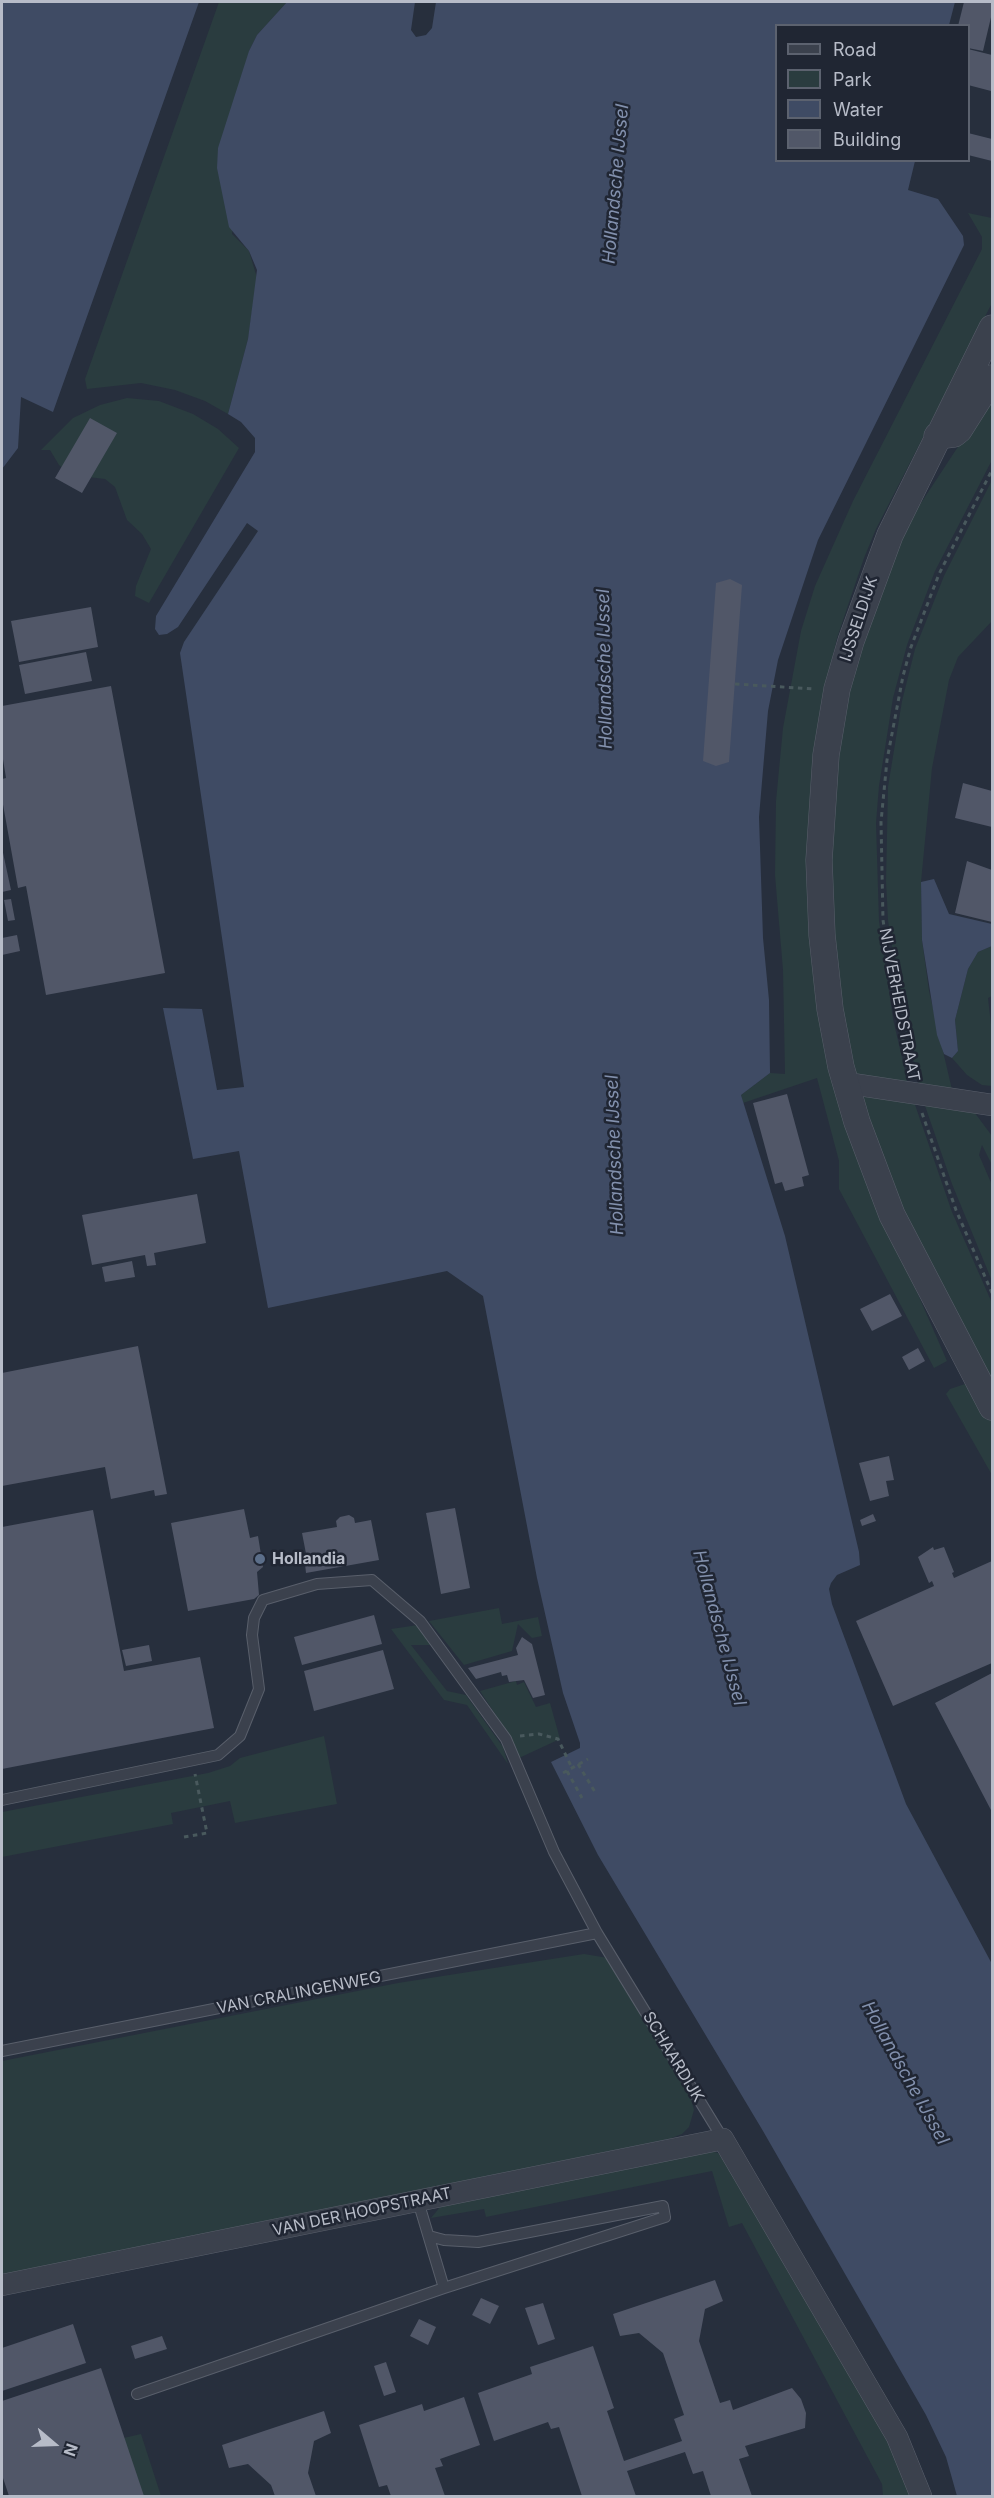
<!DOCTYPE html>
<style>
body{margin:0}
#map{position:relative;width:994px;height:2498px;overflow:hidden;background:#272f3d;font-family:Inter,sans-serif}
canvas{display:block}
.frame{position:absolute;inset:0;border:3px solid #b7bcc8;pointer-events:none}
.legend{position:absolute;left:775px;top:24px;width:195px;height:138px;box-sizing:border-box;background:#202633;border:2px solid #5c626f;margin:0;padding:8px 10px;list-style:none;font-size:18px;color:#b7bcc8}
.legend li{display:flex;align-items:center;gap:12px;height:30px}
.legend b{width:30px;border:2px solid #5c626f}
.north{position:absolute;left:24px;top:2414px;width:60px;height:60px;-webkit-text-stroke:4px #202633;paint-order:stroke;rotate:109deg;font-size:16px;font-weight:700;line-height:24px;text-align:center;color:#b7bcc8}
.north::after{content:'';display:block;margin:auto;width:21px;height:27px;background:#b7bcc8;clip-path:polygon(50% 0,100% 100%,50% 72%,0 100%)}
</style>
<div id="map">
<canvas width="994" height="2498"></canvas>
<div class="frame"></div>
<ul class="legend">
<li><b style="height:8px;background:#3b414d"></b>Road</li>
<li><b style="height:16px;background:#2a3c3f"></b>Park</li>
<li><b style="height:16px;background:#3f4b64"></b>Water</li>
<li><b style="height:16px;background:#515768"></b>Building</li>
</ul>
<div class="north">N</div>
</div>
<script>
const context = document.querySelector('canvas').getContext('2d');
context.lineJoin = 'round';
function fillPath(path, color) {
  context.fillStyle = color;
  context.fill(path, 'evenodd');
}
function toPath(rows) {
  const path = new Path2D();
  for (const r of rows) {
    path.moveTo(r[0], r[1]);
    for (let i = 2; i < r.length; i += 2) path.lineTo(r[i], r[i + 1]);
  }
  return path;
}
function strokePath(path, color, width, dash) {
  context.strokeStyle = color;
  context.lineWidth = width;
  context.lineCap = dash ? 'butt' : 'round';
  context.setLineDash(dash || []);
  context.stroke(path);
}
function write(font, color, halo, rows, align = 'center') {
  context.font = font + ' Inter,sans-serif';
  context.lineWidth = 5;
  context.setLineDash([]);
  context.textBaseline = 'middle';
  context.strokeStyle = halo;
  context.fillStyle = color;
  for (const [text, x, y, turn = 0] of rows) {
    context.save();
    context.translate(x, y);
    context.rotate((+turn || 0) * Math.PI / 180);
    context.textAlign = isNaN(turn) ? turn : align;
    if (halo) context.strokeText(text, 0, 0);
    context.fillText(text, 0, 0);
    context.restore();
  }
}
fillPath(toPath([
 [219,2,287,2,257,35,249,51,232,234,249,251,257,278,248,339,228,414,205,401,175,390,141,383,87,389,85,379],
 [968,213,992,218,992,303,876,529,864,558,837,638,822,703,810,833,875,1196,947,1361,934,1368,839,1189,839,1161,817,1078,743,1103,741,1095,770,1073,785,1074,783,970,775,875,776,801,783,728,801,631,815,586,853,501,982,249,982,237],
 [992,395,992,460,935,571,907,645,893,698,879,786,876,823,879,921,893,1019,909,1088,865,1081,852,1073,828,913,837,745,859,651,898,538],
 [127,398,159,401,193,414,218,429,239,448,149,603,135,596,136,586,151,549,142,534,127,520,115,487,105,479,71,475,59,465,50,450,41,450,73,418,100,405],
 [992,480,992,621,958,657,949,680,932,768,921,882,922,940,929,991,953,1094,920,1089,903,1017,888,920,886,881,888,787,902,701,915,649,944,576],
 [992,946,992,996,988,998,992,1033,992,1086,982,1085,967,1075,952,1058,958,1051,955,1020,968,969,978,952],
 [863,1096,912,1096,952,1212,992,1303,992,1388,896,1203,860,1102],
 [922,1097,972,1109,992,1136,992,1165,982,1145,979,1155,992,1185,992,1281,952,1184],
 [974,1381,992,1416,992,1475,946,1394,950,1389],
 [499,1608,502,1624,538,1617,542,1636,532,1638,518,1624,512,1651,464,1665,429,1621],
 [418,1625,433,1645,411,1645,447,1691,466,1695,503,1747,508,1764,467,1705,444,1700,391,1629],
 [516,1681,517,1685,524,1682,536,1707,550,1703,560,1739,519,1758,511,1738,480,1691],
 [324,1736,337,1804,235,1823,230,1801,171,1813,173,1824,2,1857,2,1812,208,1773,230,1766,240,1758],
 [584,1954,608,1958,691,2099,694,2110,689,2127,682,2134,669,2139,2,2276,2,2061,398,1983],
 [710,2151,718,2153,725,2161,886,2437,911,2496,883,2496,882,2484,742,2223,729,2227,712,2171,486,2217,484,2209,431,2218,441,2206],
 [141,2434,161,2496,132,2496,115,2440]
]), '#2a3c3f');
fillPath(toPath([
 [2,2,199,2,53,412,21,397,18,448,2,469],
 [287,2,415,2,411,30,416,37,426,35,432,28,436,2,955,2,949,25,776,26,776,160,915,161,908,190,938,199,963,236,964,245,818,540,778,660,768,711,759,817,763,938,769,1000,770,1073,741,1095,785,1236,859,1552,860,1565,837,1575,831,1583,829,1589,832,1604,906,1804,992,1964,992,2496,957,2496,946,2457,926,2415,763,2131,598,1855,551,1762,580,1748,580,1743,563,1693,537,1578,483,1296,447,1271,268,1308,239,1151,193,1159,163,1008,202,1009,217,1090,244,1087,180,653,184,642,258,531,247,523,178,627,167,634,159,635,155,629,156,616,255,452,255,438,241,422,228,414,248,339,257,270,249,251,229,227,217,168,218,148,249,51,257,35],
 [934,879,949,914,992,924,992,946,978,952,968,969,955,1020,958,1051,952,1058,944,1054,937,1035,922,940,921,882]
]), '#3f4b64');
fillPath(toPath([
 [964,2,992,2,992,13,983,51,968,48,968,26,958,26],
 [968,49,992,55,991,91,968,85],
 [968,133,992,139,992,161,968,155],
 [90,418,117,433,82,493,55,478],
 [730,579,742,585,729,762,716,766,703,761,716,583],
 [91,607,98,647,19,662,11,621],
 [86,652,92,681,25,694,19,665],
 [111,686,165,973,46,995,26,886,18,888,2,799,2,779,6,778,2,753,2,706],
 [963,783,992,791,992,827,955,818],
 [2,848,11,890,2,892],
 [967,861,992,870,992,922,955,913],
 [11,899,15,920,8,921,4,900],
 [17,935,20,951,2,955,2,938],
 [787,1094,809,1175,802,1177,804,1186,785,1191,782,1182,775,1184,753,1103],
 [197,1194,206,1243,154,1253,156,1265,147,1266,145,1255,92,1265,82,1215],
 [132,1261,135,1277,105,1282,102,1267],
 [890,1294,902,1316,872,1331,860,1309],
 [138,1346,167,1494,155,1496,154,1490,111,1499,105,1467,2,1486,2,1373],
 [918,1348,925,1361,909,1370,902,1357],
 [889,1456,894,1480,886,1481,889,1496,870,1501,859,1463],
 [455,1508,470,1588,441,1594,426,1513],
 [244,1509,250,1538,258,1536,263,1567,257,1572,259,1595,254,1599,188,1611,171,1523],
 [93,1510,124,1671,200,1657,214,1728,2,1769,2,1527],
 [873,1514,876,1521,862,1526,860,1520],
 [349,1515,354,1518,355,1523,371,1520,379,1560,306,1573,305,1564,308,1564,302,1533,337,1527,336,1521,340,1517],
 [933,1547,934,1550,944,1547,954,1572,952,1573,954,1578,992,1561,992,1663,893,1706,856,1621,934,1586,932,1581,929,1583,918,1557],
 [374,1615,382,1644,302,1665,294,1637],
 [522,1637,532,1644,545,1695,533,1698,524,1680,509,1682,507,1675,502,1676,501,1672,476,1679,468,1668,518,1655,516,1648],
 [149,1645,152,1661,126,1666,122,1650],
 [383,1650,394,1689,314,1711,304,1671],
 [992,1673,992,1812,935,1703],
 [715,2280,723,2301,705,2309,699,2341,720,2403,730,2400,733,2410,792,2388,801,2399,806,2413,805,2428,745,2446,749,2456,739,2459,752,2496,711,2496,703,2471,693,2474,685,2452,627,2471,636,2496,582,2496,559,2427,551,2429,548,2422,494,2441,478,2393,532,2374,530,2367,593,2346,614,2408,607,2411,624,2461,682,2441,674,2419,684,2415,663,2353,639,2333,620,2336,613,2314],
 [481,2298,499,2306,490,2324,472,2315],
 [543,2303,555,2339,538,2345,525,2308],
 [419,2319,436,2327,428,2345,410,2336],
 [73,2324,86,2363,2,2391,2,2348],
 [162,2336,167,2349,135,2359,131,2346],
 [386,2362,396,2392,384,2396,374,2366],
 [101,2368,144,2496,9,2496,2,2475,2,2401],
 [464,2397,480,2445,440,2459,443,2466,435,2468,445,2496,391,2496,387,2485,379,2487,359,2425,422,2404,424,2411],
 [324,2411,331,2433,314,2441,308,2473,316,2496,275,2496,271,2485,248,2464,229,2468,222,2445]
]), '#515768');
const service = toPath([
 [2,1800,218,1755,240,1736,259,1689,252,1635,254,1618,263,1600,317,1584,372,1580,420,1621,506,1739,554,1852,597,1933,723,2139],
 [2,2051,597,1933],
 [418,2201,444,2288],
 [137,2394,444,2288,665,2217,663,2206,478,2242,444,2240,429,2236]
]);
const minor = toPath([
 [846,1083,992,1105],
 [2,2285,723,2139,897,2437,921,2496]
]);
const tertiary = toPath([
 [992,328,890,535,851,641,837,689,826,755,819,860,822,935,830,1009,841,1067,857,1122,892,1215,992,1407],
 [937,436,954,434,959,430,992,378]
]);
strokePath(service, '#595f6b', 12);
strokePath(minor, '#595f6b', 22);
strokePath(tertiary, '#595f6b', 27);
strokePath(toPath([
 [735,684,814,689],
 [911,1075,898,1018,883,920,881,822,887,760,903,676,911,647,939,574,992,470],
 [922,1113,956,1210,992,1293],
 [520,1736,539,1734,558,1739,572,1768],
 [578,1764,595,1792],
 [567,1771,582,1798],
 [563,1773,588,1759],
 [184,1837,207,1833,195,1774]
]), '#49595d', 3, [4.5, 4.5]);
strokePath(service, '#3b414d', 10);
strokePath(minor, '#3b414d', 21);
strokePath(tertiary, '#3b414d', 26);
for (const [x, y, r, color] of [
 [260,1559,6,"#5c6f8a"]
]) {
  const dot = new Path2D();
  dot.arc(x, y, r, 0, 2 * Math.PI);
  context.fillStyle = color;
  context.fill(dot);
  strokePath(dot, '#202633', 2);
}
write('16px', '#b7bcc8', '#202633', [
 ["IJSSELDIJK",859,619,-72],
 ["NIJVERHEIDSTRAAT",899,1005,79],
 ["VAN CRALINGENWEG",299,1993,-11],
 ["SCHAARDIJK",673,2057,59],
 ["VAN DER HOOPSTRAAT",362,2212,-12]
]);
write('bold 16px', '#b7bcc8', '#202633', [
 ["Hollandia",272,1559]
], 'left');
write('italic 18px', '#8290ad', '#202633', [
 ["Hollandsche IJssel",616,184,-85],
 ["Hollandsche IJssel",605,669,-91],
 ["Hollandsche IJssel",615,1155,-92],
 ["Hollandsche IJssel",719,1628,75],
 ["Hollandsche IJssel",905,2073,61]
]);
</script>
